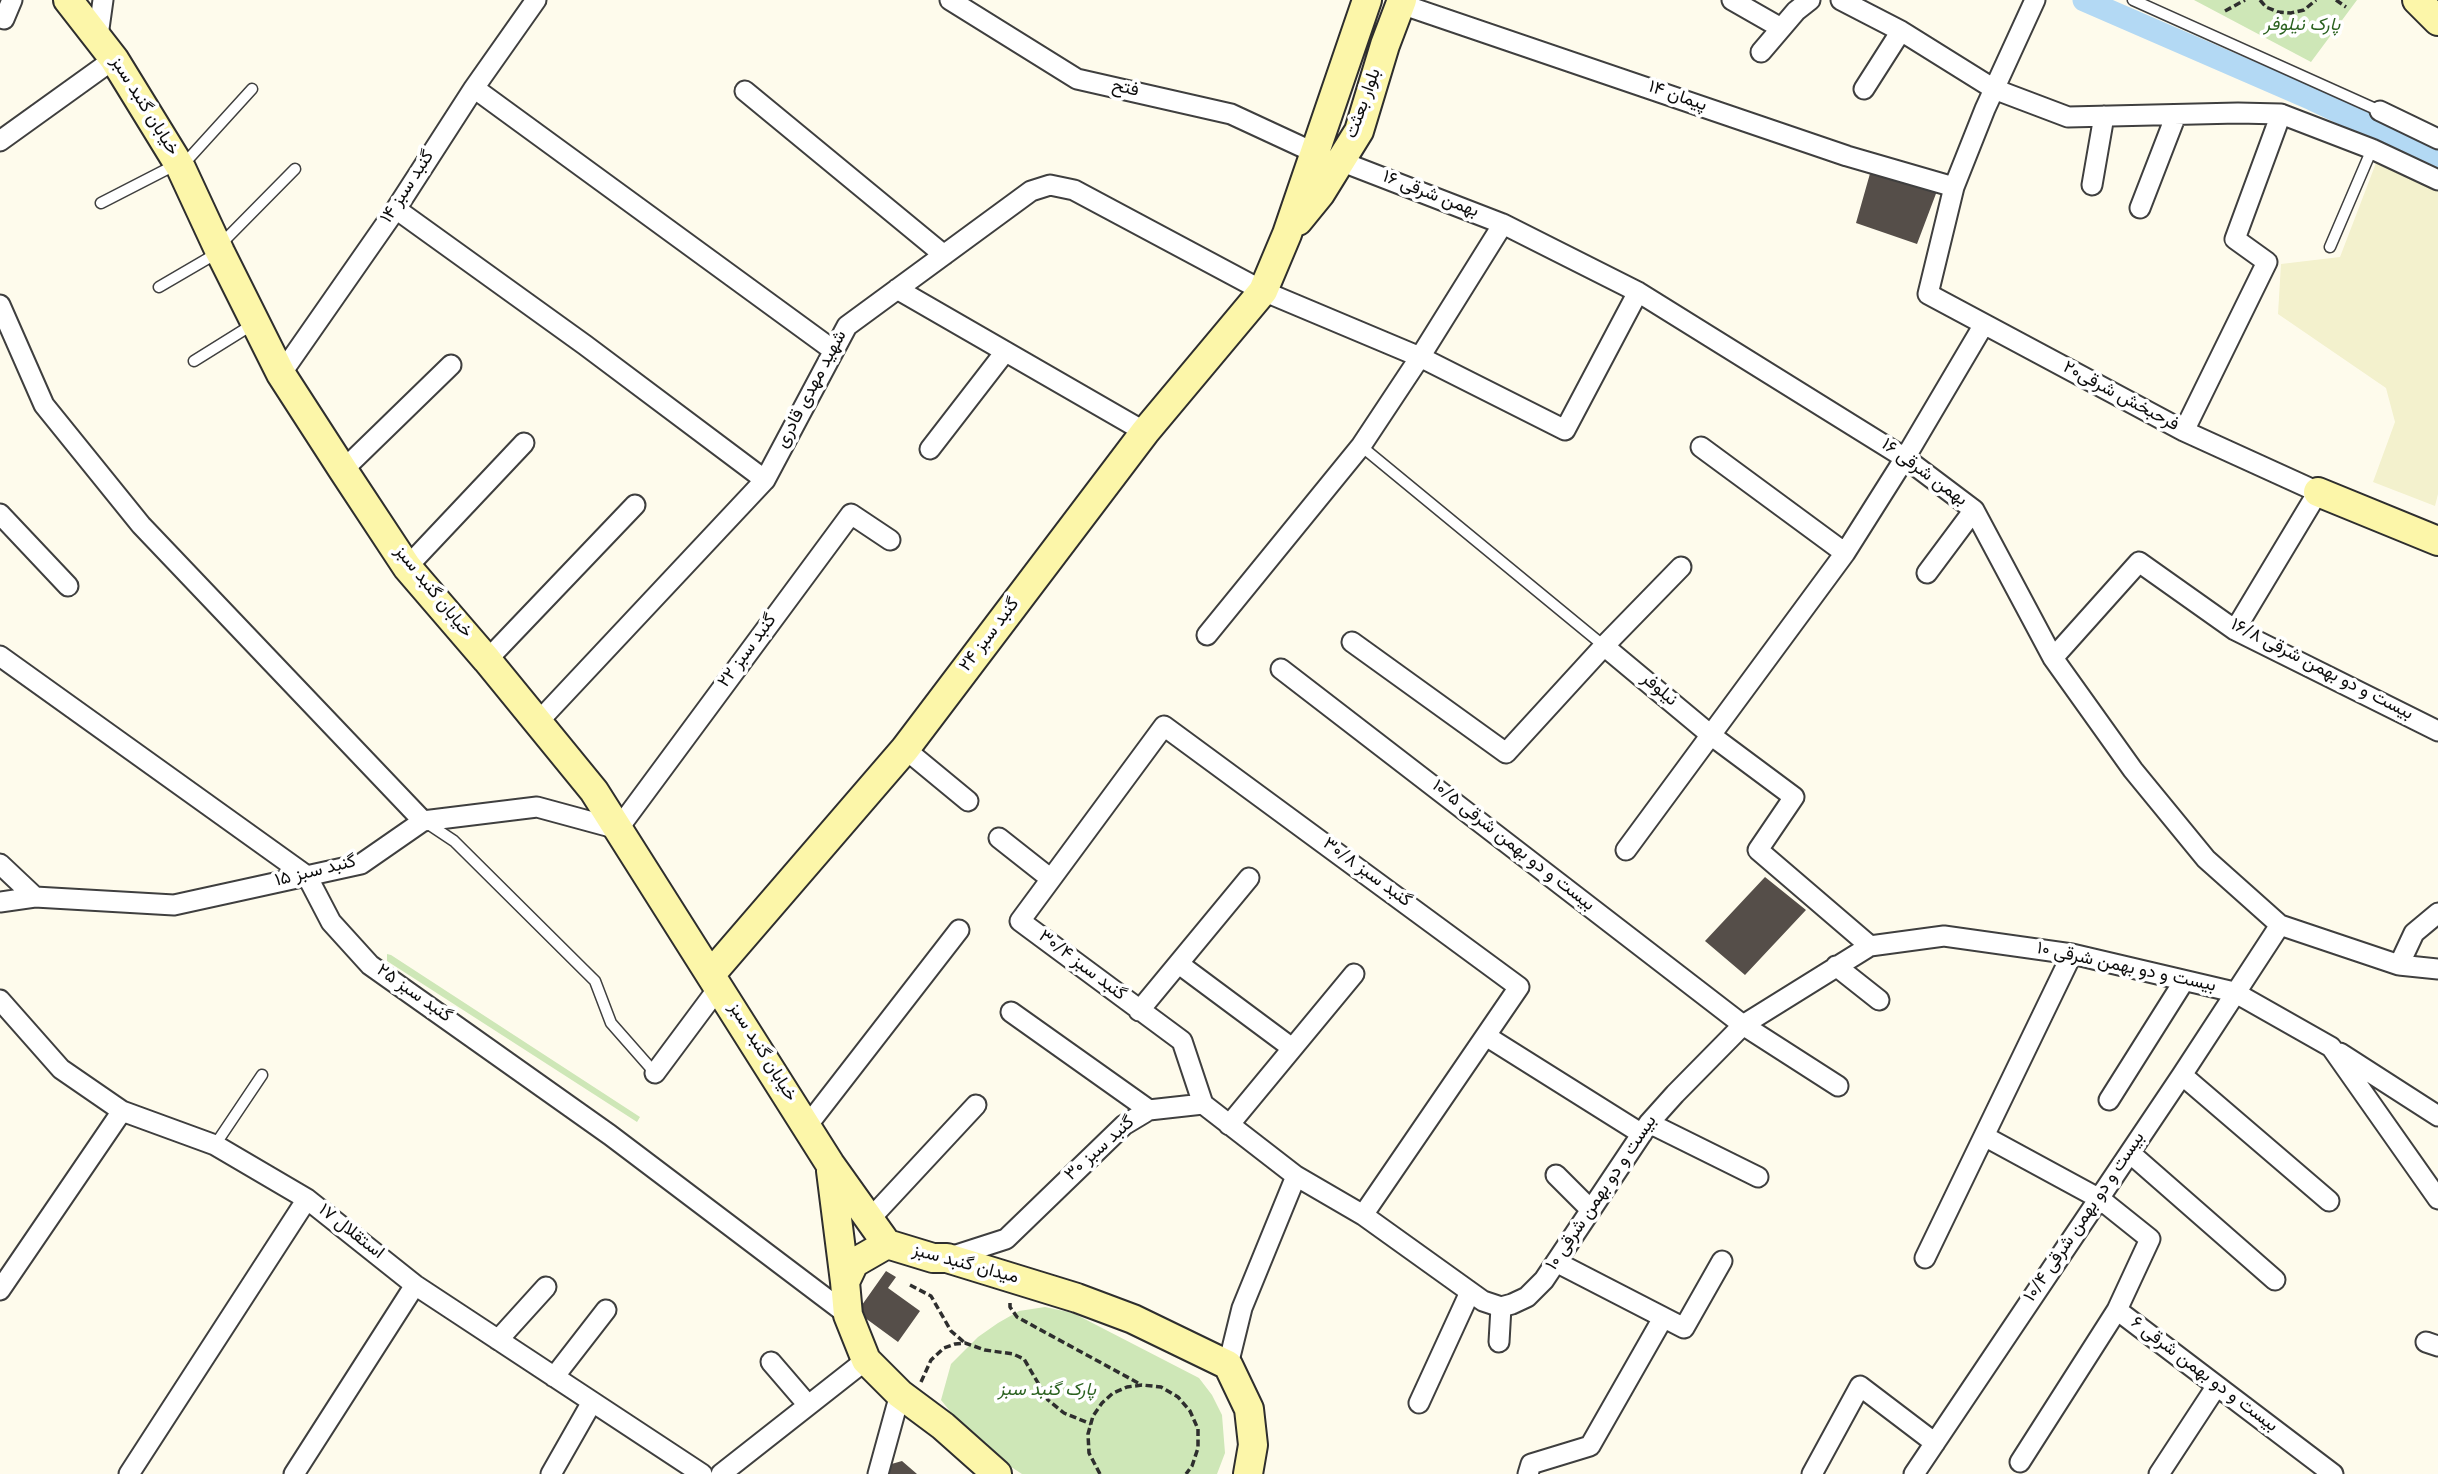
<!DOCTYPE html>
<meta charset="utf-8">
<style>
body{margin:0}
canvas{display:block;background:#fefbec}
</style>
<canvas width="2438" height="1474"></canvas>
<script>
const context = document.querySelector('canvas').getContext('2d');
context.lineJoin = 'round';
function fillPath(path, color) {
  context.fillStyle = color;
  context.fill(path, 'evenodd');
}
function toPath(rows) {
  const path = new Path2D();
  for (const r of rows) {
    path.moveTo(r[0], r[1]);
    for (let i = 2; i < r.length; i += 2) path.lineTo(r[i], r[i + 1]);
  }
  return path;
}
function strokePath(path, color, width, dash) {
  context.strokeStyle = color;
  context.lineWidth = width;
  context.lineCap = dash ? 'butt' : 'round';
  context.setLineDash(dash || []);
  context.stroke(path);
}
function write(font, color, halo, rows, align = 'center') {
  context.font = font + ' Georgia,Vazirmatn,serif';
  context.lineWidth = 7;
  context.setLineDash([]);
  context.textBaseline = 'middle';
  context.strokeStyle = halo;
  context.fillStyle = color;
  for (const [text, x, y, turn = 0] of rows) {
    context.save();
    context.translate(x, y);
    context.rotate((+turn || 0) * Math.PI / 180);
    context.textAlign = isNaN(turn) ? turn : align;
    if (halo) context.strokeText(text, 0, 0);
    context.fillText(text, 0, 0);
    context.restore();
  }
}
fillPath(toPath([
 [2376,163,2438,191,2438,494,2435,506,2373,482,2395,422,2386,388,2278,314,2281,264,2340,257]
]), '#f3f1cd');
fillPath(toPath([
 [2194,0,2357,0,2311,62],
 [387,954,391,955,640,1117,637,1122,387,961],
 [1045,1307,1073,1313,1199,1378,1212,1395,1222,1415,1225,1453,1217,1474,1022,1474,999,1459,957,1420,941,1400,951,1364,978,1337,998,1323,1019,1311]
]), '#cee7b7');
strokePath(toPath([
 [2084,0,2312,99,2438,158]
]), '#b3d9f4', 23);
fillPath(toPath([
 [1873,163,1940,183,1917,244,1856,223],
 [1765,877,1806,910,1745,975,1705,941],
 [886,1271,896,1277,888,1288,920,1311,898,1342,857,1312],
 [902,1461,917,1474,885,1474,888,1465]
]), '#554e49');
const lane = toPath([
 [2133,0,2380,111],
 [182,166,252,89],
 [101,203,177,164],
 [219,246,295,169],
 [2330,247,2372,149],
 [159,287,219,252],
 [194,361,255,323],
 [1361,446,1604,646],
 [427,823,454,841,595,981,611,1023,655,1073],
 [215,1145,262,1075]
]);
const street = toPath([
 [950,0,1077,79,1231,114,1313,152],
 [1732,0,1781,28],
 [1841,0,1901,31,1994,89,2068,117,2238,113,2281,114,2372,149,2438,180],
 [2035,0,1985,109,1954,187,1928,294,2184,431,2318,492,2235,630],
 [1401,4,1847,156,1954,187],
 [4,19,12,0],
 [98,36,103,0],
 [1761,52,1796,11,1810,0],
 [474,88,833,350],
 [1864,89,1901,31],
 [745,91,944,255],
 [2380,111,2438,139],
 [0,141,114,59],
 [1340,161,1503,224,1638,292,1905,458,1974,510,2053,658,2133,770,2206,859,2280,925,2399,965,2438,969],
 [2092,185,2104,116],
 [2140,208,2176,115],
 [396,209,585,345,765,480],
 [897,289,1145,432],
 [0,305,44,405,141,525,423,821],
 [281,374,396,209,474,88,536,0],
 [2184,431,2267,262,2235,239,2281,114],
 [1701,447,1845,553],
 [930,449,1005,352],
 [343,470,451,365],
 [0,514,68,586],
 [407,567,524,443],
 [1927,573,1974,510],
 [1207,635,1361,446,1420,357,1503,224],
 [1352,642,1506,753,1604,646,1681,567],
 [1604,646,1712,736,1794,797,1758,850,1870,946],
 [0,656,307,876,331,922,370,965,610,1135,848,1315],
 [2053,658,2139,562,2235,630,2438,731],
 [487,660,635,505],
 [1281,669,1743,1025,1838,1086],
 [538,722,765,480,847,326,1031,191,1050,185,1074,190,1263,291,1420,357,1565,430,1638,292],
 [905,749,968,801],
 [999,838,1051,879],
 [1626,850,1845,553,1905,458,1983,326],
 [0,864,35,897],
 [0,902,35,897,174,905,361,864,423,821,537,807,618,829,851,514,890,540],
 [1179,964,1292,1048],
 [2399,965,2414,933,2438,913],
 [1836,966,1879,1000],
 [0,1000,61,1069,122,1111,215,1145,307,1199,415,1285,702,1474],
 [1139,1011,1249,878],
 [1011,1012,1149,1110],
 [1486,1036,1642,1134],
 [2340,1053,2438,1116],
 [655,1073,719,987],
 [2182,1075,2329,1201],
 [2109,1100,2184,981],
 [1203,1104,1182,1041,1020,921,1164,726,1519,987,1363,1215],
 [1649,1123,1758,1177],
 [1229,1125,1354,974],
 [807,1126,959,930],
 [1984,1136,2100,1199,2150,1239,2117,1310],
 [2130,1153,2275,1280],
 [1556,1175,1590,1209],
 [869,1220,976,1105],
 [947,1258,1006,1239,1124,1125,1149,1110,1203,1104,1296,1176,1363,1215,1483,1301,1501,1307,1512,1304,1527,1297,1544,1280,1649,1123,1675,1094,1743,1025,1870,946,1944,936,2072,954,2234,992,2331,1047,2438,1199],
 [1925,1258,2072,954],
 [1556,1262,1684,1328,1722,1261],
 [0,1290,122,1111],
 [498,1340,546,1287],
 [1499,1342,1501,1307],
 [2426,1342,2438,1346],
 [771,1362,808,1405],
 [1228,1365,1242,1308,1296,1176],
 [554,1377,606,1310],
 [1419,1403,1470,1292],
 [2020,1462,2117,1310,2333,1474],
 [129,1474,307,1199],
 [294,1474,415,1285],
 [551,1474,592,1402],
 [721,1474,866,1360],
 [878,1474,900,1394],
 [1528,1474,1531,1464,1590,1446,1663,1318],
 [1812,1474,1860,1386,1935,1443],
 [1914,1474,2182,1075,2280,925],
 [2159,1474,2216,1387]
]);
const secondary = toPath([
 [68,0,114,59,181,168,220,252,281,374,343,470,407,567,487,660,594,791,830,1164,887,1244],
 [2417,0,2438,21],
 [1298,221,1320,194,1359,131,1385,45,1402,0],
 [2318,492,2438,541],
 [711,974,905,749,1145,432,1263,291,1287,234,1367,0],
 [831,1171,845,1282],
 [997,1474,943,1426,900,1394,866,1360,848,1315,845,1282,854,1263,887,1244,933,1258,947,1258,1077,1298,1133,1319,1228,1365,1249,1409,1253,1445,1248,1474]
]);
strokePath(lane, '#3f3f3f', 13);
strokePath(street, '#3f3f3f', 23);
strokePath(secondary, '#2e2e2e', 32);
strokePath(toPath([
 [2260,0,2266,7,2278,12,2291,13,2304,10,2316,0],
 [2336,0,2346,7],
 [2225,11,2245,0],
 [910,1285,931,1296,951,1331,965,1343],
 [1010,1303,1010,1307,1017,1317,1140,1384],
 [921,1382,931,1360,944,1348,955,1344,965,1343,985,1350,1013,1354,1024,1359,1048,1400,1064,1413,1091,1424],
 [1100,1474,1089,1453,1088,1434,1093,1416,1102,1403,1113,1393,1127,1387,1142,1385,1161,1387,1178,1397,1190,1411,1198,1429,1198,1448,1192,1466,1186,1474]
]), '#2e2e2e', 3.5, [7, 3.5]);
strokePath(lane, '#fff', 10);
strokePath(street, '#fff', 19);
strokePath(secondary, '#fcf6a9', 28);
write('italic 18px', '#2a611f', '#fff', [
 ["پارک نیلوفر",2302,27],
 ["پارک گنبد سبز",1047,1392]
]);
write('18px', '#0c0c0c', '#fff', [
 ["فتح",1125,90,13],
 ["پیمان ۱۴",1677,98,19],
 ["بلوار بعثت",1365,104,-70],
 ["خیابان گنبد سبز",143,107,58],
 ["گنبد سبز ۱۴",409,188,-57],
 ["بهمن شرقی ۱۶",1430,196,21],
 ["شهید مهدی قادری",813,390,-62],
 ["فرحبخش شرقی۲۰",2120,398,28],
 ["بهمن شرقی ۱۶",1923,474,36],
 ["خیابان گنبد سبز",432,593,51],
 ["گنبد سبز ۲۴",991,636,-53],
 ["گنبد سبز ۲۲",749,652,-54],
 ["بیست و دو بهمن شرقی ۱۶/۸",2321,671,27],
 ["نیلوفر",1658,691,40],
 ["بیست و دو بهمن شرقی ۱۰/۵",1512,847,38],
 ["گنبد سبز ۱۵",316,873,-14],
 ["گنبد سبز ۳۰/۸",1366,874,36],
 ["گنبد سبز ۳۰/۴",1081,967,37],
 ["بیست و دو بهمن شرقی ۱۰",2126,969,12],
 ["گنبد سبز ۲۵",413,995,35],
 ["خیابان گنبد سبز",761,1053,58],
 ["گنبد سبز ۳۰",1101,1150,-42],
 ["بیست و دو بهمن شرقی ۱۰",1603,1194,-56],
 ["بیست و دو بهمن شرقی ۱۰/۴",2086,1218,-56],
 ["استقلال ۱۷",350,1233,38],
 ["میدان گنبد سبز",965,1266,15],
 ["بیست و دو بهمن شرقی ۶",2203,1376,37]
]);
</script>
